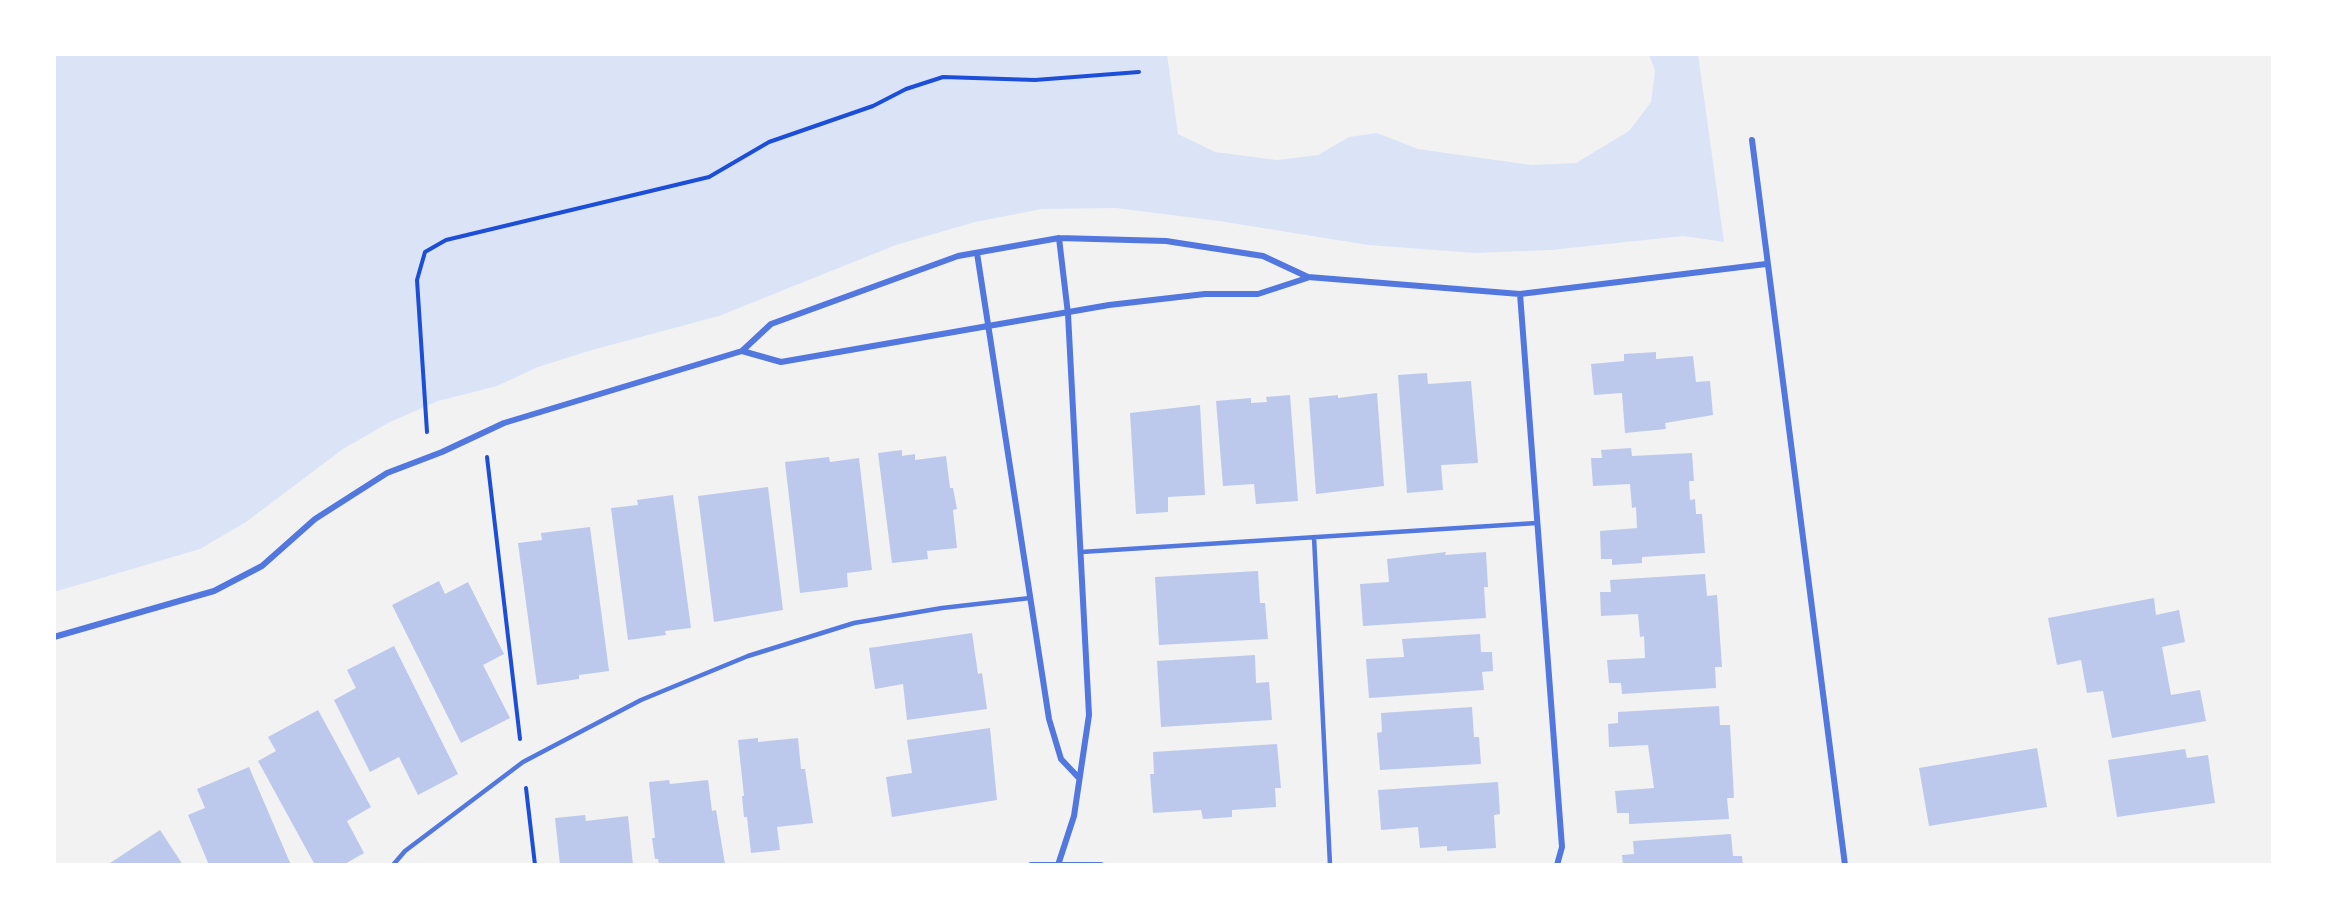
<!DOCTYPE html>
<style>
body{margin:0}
#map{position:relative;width:2327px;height:919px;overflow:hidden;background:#f2f2f2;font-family:"Exo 2",sans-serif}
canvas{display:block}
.frame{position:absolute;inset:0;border:56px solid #fff;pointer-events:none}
</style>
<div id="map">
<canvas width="2327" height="919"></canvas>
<div class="frame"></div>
</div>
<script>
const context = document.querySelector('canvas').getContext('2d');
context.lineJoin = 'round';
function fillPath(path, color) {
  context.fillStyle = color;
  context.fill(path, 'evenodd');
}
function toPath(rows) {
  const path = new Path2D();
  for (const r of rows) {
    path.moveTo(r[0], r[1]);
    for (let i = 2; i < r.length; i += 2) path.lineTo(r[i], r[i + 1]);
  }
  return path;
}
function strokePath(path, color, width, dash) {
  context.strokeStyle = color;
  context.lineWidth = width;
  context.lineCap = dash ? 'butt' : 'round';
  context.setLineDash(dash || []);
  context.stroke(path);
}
fillPath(toPath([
 [54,54,1167,54,1178,134,1215,152,1277,160,1318,155,1349,137,1377,133,1418,149,1531,165,1576,163,1629,131,1651,102,1655,71,1649,54,1698,54,1724,242,1683,236,1551,250,1475,253,1368,245,1219,221,1116,208,1042,209,975,222,896,245,719,316,592,350,538,367,497,386,438,401,390,422,343,449,246,522,200,549,54,592]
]), '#dbe4f7');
fillPath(toPath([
 [1656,352,1656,359,1693,356,1696,382,1710,381,1713,415,1665,423,1666,429,1625,433,1622,393,1594,395,1591,364,1624,361,1624,354],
 [1427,373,1428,384,1471,381,1478,463,1441,465,1443,490,1407,493,1398,375],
 [1377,393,1384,486,1316,494,1309,398,1338,395,1338,398],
 [1290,395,1298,501,1256,504,1254,484,1223,486,1216,401,1251,398,1251,403,1267,402,1266,397],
 [1200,405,1205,495,1168,497,1168,512,1136,514,1130,413],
 [1631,448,1632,456,1692,453,1694,481,1689,481,1690,500,1695,499,1696,514,1702,514,1705,553,1642,557,1642,563,1612,565,1612,559,1601,559,1600,531,1637,528,1636,507,1632,508,1630,484,1593,486,1591,458,1602,458,1601,450],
 [902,450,902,456,915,454,915,460,946,456,950,488,953,488,957,509,953,510,957,548,927,551,928,559,892,563,878,453],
 [829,457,830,462,859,458,872,570,847,573,848,587,800,593,785,462],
 [768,487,783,610,714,622,698,496],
 [673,495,691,628,665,631,666,635,628,640,611,508,638,505,637,500],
 [590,527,609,671,579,675,579,679,537,685,518,543,542,540,541,533],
 [1446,552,1445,555,1486,552,1488,587,1484,587,1486,618,1363,626,1360,584,1389,582,1387,559],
 [1258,571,1260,603,1265,603,1268,639,1159,645,1155,577],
 [1705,574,1707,596,1717,595,1722,667,1715,667,1716,688,1622,694,1621,683,1609,683,1607,660,1645,658,1644,636,1640,637,1638,614,1601,616,1600,592,1611,592,1610,580],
 [439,581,445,594,468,582,504,654,483,665,510,718,461,743,392,605],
 [2154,598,2156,615,2179,610,2185,642,2162,647,2171,695,2200,690,2206,721,2112,738,2103,691,2087,693,2081,660,2057,665,2048,618],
 [972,633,978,674,982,673,987,709,907,720,903,684,875,689,869,648],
 [1480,634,1481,652,1492,652,1493,671,1482,672,1484,690,1369,698,1366,659,1404,657,1402,639],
 [394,646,458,774,418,795,399,757,370,772,334,700,356,688,347,670],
 [1255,655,1256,683,1269,682,1272,720,1161,727,1157,661],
 [1719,706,1720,725,1730,725,1734,798,1727,798,1729,819,1629,824,1629,813,1617,813,1615,791,1654,788,1648,745,1609,747,1608,724,1618,723,1618,712],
 [1472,707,1474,737,1479,737,1481,764,1380,770,1377,733,1382,732,1381,713],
 [318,710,371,807,347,821,364,853,343,865,315,865,258,761,276,751,268,737],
 [990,728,997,800,892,817,886,777,912,773,907,740],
 [758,738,758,742,798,738,801,769,805,769,813,823,777,827,780,850,751,853,747,817,744,817,742,796,744,796,738,740],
 [1277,744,1281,788,1275,788,1276,807,1232,810,1232,817,1203,819,1201,810,1153,813,1150,774,1154,774,1153,752],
 [2037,748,2047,807,1929,826,1919,768],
 [2185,749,2187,758,2208,755,2215,803,2117,817,2108,760],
 [249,767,291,865,209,865,188,815,205,808,197,789],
 [669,780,670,784,708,780,712,811,716,810,725,864,659,865,658,859,655,859,652,838,655,838,649,782],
 [1498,782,1500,814,1494,815,1496,848,1447,851,1447,846,1420,848,1418,827,1381,830,1378,790],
 [585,815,586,821,628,816,633,865,560,865,555,818],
 [160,830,183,865,107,865],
 [1731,834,1733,856,1742,856,1743,865,1623,865,1622,855,1634,854,1633,841]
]), '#bdc9ec');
strokePath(toPath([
 [427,432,417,280,425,252,446,240,709,177,769,142,873,106,906,89,943,77,1035,80,1139,72],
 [487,457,520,739],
 [526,788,535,865]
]), '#1d4ed8', 4);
strokePath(toPath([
 [1314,537,1330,865],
 [1081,552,1537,523],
 [393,865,405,851,523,762,641,700,748,656,854,623,942,608,1030,598]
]), '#5277de', 4.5);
strokePath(toPath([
 [1752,140,1845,865],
 [977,253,1049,719,1061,759,1078,777],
 [1520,294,1562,847,1557,865],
 [742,351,781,362,1109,305,1205,294,1258,294,1307,278],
 [54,637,214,591,262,566,315,519,387,473,442,452,504,423,742,351,771,324,958,256,1059,238,1166,241,1263,256,1308,277,1520,294,1766,264],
 [1031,865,1101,865],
 [1058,865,1074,816,1089,715,1068,314,1059,238]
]), '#5277de', 6);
</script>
